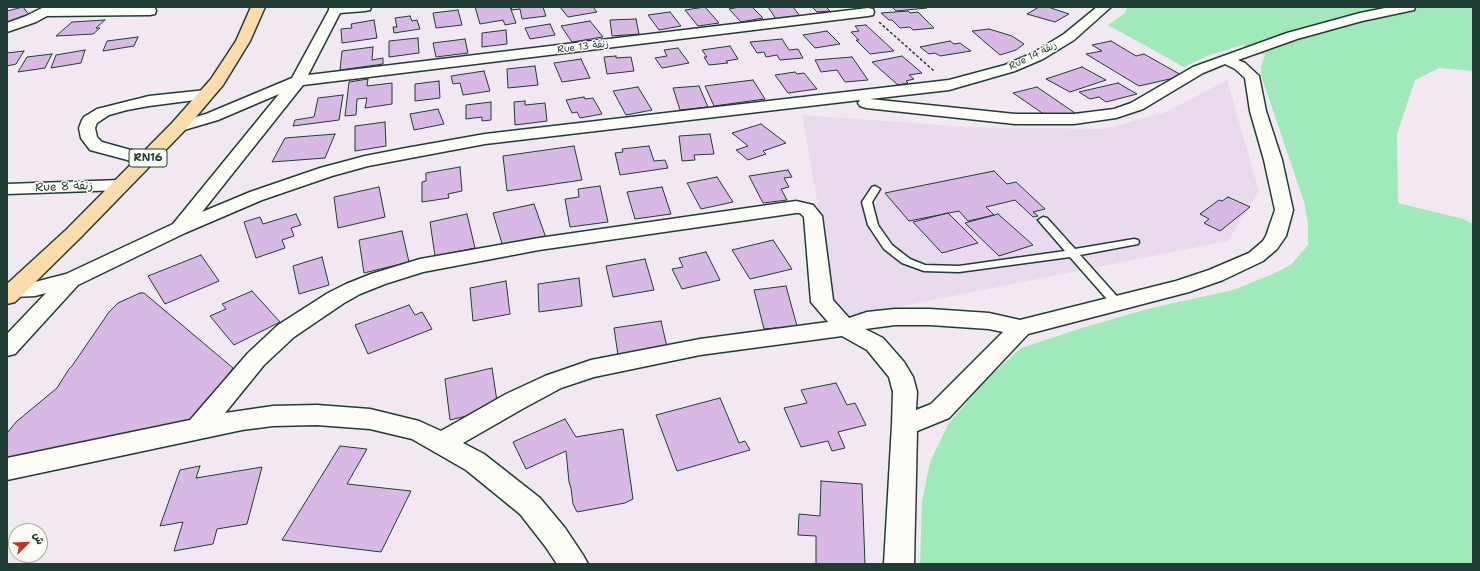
<!DOCTYPE html>
<meta charset="utf-8">
<style>
body{margin:0}
#map{position:relative;width:1480px;height:571px;overflow:hidden;background:#f2e8f2;font-family:"Shantell Sans","Playpen Sans Arabic",sans-serif}
canvas{display:block}
.frame{position:absolute;inset:0;border:8px solid #1f3d34;pointer-events:none}
.north{position:absolute;left:8px;top:523px;width:40px;height:40px;box-sizing:border-box;background:#fdfcf7;border:1px solid #a4b0a9;border-radius:50%;rotate:67deg;font-size:11px;font-weight:700;line-height:16px;text-align:center;color:#1f3d34}
.north::after{content:'';display:block;margin:auto;width:14px;height:18px;background:#c8321e;clip-path:polygon(50% 0,100% 100%,50% 72%,0 100%)}
</style>
<div id="map">
<canvas width="1480" height="571"></canvas>
<div class="frame"></div>
<div class="north">ش</div>
</div>
<script>
const context = document.querySelector('canvas').getContext('2d');
context.lineJoin = 'round';
function fillPath(path, color) {
  context.fillStyle = color;
  context.fill(path, 'evenodd');
}
function toPath(rows) {
  const path = new Path2D();
  for (const r of rows) {
    path.moveTo(r[0], r[1]);
    for (let i = 2; i < r.length; i += 2) path.lineTo(r[i], r[i + 1]);
  }
  return path;
}
function strokePath(path, color, width, dash) {
  context.strokeStyle = color;
  context.lineWidth = width;
  context.lineCap = dash ? 'butt' : 'round';
  context.setLineDash(dash || []);
  context.stroke(path);
}
function write(font, color, halo, rows, align = 'center') {
  context.font = font + ' "Shantell Sans","Playpen Sans Arabic",sans-serif';
  context.lineWidth = 3;
  context.setLineDash([]);
  context.textBaseline = 'middle';
  context.strokeStyle = halo;
  context.fillStyle = color;
  for (const [text, x, y, turn = 0] of rows) {
    context.save();
    context.translate(x, y);
    context.rotate((+turn || 0) * Math.PI / 180);
    context.textAlign = isNaN(turn) ? turn : align;
    if (halo) context.strokeText(text, 0, 0);
    context.fillText(text, 0, 0);
    context.restore();
  }
}
fillPath(toPath([
 [1227,80,1259,191,1228,241,838,319,802,115,969,127,1104,129,1166,112]
]), '#eadaee');
fillPath(toPath([
 [1127,7,1473,7,1473,71,1439,68,1415,80,1397,134,1398,203,1463,219,1473,224,1473,564,920,564,922,502,930,462,949,423,985,381,1021,348,1082,328,1147,309,1233,290,1273,274,1291,265,1308,245,1308,224,1305,205,1262,78,1261,67,1265,55,1242,45,1207,56,1184,67,1108,25,1125,13]
]), '#a0e9b8');
const building = toPath([
 [23,7,30,16,7,22,7,11,23,7],
 [475,7,510,7,516,23,505,25,503,20,480,24,475,7],
 [511,7,543,7,546,16,522,19,520,9,512,10,511,7],
 [560,7,593,7,597,12,568,17,560,7],
 [705,7,719,23,698,26,685,10,705,7],
 [740,7,752,7,763,18,741,22,729,9,740,7],
 [768,7,793,7,800,16,776,19,768,7],
 [812,7,826,7,830,11,817,12,812,7],
 [892,7,926,7,927,8,896,11,892,7],
 [1039,7,1048,7,1069,14,1055,22,1027,14,1039,7],
 [458,10,462,25,436,28,433,13,458,10],
 [908,11,910,13,918,12,934,28,913,30,910,27,900,28,892,20,889,20,881,13,908,11],
 [670,12,681,26,659,30,648,15,670,12],
 [410,16,412,21,417,20,420,29,394,33,393,27,397,27,395,18,410,16],
 [636,19,639,34,612,36,610,20,636,19],
 [105,20,96,28,100,28,93,34,56,36,72,22,105,20],
 [374,20,377,38,342,43,341,29,352,28,351,24,374,20],
 [590,21,603,37,572,42,561,26,590,21],
 [550,24,555,35,530,39,525,28,550,24],
 [866,25,894,51,870,54,856,40,859,40,851,32,859,31,855,26,866,25],
 [989,29,1012,36,1024,44,1016,50,1000,55,972,31,989,29],
 [506,30,507,44,482,47,482,33,506,30],
 [827,31,840,44,815,48,803,35,827,31],
 [138,37,134,46,103,51,107,41,138,37],
 [418,38,419,53,389,57,389,41,418,38],
 [465,39,468,53,436,57,433,43,465,39],
 [782,39,789,50,798,49,803,58,780,60,777,55,766,57,764,52,757,53,750,42,782,39],
 [950,41,954,44,960,43,971,51,940,56,935,53,929,54,920,47,950,41],
 [1111,41,1136,56,1144,54,1183,76,1139,86,1086,54,1102,51,1092,45,1111,41],
 [730,46,738,59,726,61,728,63,709,65,704,57,707,57,702,50,730,46],
 [373,47,372,60,383,58,383,64,340,70,342,51,373,47],
 [678,48,689,63,662,68,655,58,667,56,664,50,678,48],
 [85,50,81,63,51,68,56,55,85,50],
 [24,51,16,64,7,66,7,53,24,51],
 [52,54,45,68,18,72,27,57,52,54],
 [616,56,616,58,631,57,634,71,607,74,604,57,616,56],
 [902,56,922,73,909,75,914,79,906,81,908,83,898,85,872,62,902,56],
 [852,57,868,80,845,82,837,70,821,72,815,60,852,57],
 [581,59,590,78,562,82,554,63,581,59],
 [535,66,538,85,508,88,507,69,535,66],
 [1082,67,1106,80,1070,92,1046,79,1082,67],
 [484,71,490,91,463,95,460,83,453,84,451,76,484,71],
 [795,72,797,74,804,73,817,89,788,93,775,75,795,72],
 [368,79,367,86,392,83,392,104,365,108,367,98,357,99,356,115,345,116,349,82,368,79],
 [753,80,765,99,714,106,705,86,753,80],
 [439,81,440,98,415,101,415,84,439,81],
 [1118,83,1137,94,1106,102,1099,97,1090,99,1079,92,1118,83],
 [699,86,708,107,680,110,673,88,699,86],
 [638,87,652,110,626,115,613,91,638,87],
 [1037,87,1075,113,1051,119,1013,93,1037,87],
 [343,95,339,120,293,126,295,120,314,117,318,98,343,95],
 [584,97,585,99,593,98,602,114,580,118,577,112,572,113,566,100,584,97],
 [525,101,525,105,545,103,547,121,515,125,514,102,525,101],
 [491,102,491,120,482,121,482,117,466,119,466,105,491,102],
 [438,109,444,124,414,130,410,114,438,109],
 [385,122,386,146,355,151,355,126,385,122],
 [761,124,786,143,763,151,766,154,748,160,736,150,748,146,732,133,761,124],
 [335,134,325,158,272,162,285,138,335,134],
 [710,134,714,154,694,155,695,160,682,161,679,136,710,134],
 [574,146,582,180,507,191,503,156,574,146],
 [649,146,654,161,665,160,668,168,620,175,615,153,623,152,622,149,649,146],
 [460,167,462,191,448,194,449,198,422,202,422,182,426,181,426,173,460,167],
 [788,170,792,177,784,178,789,187,781,189,787,200,763,203,749,176,788,170],
 [994,171,1007,184,1016,182,1045,209,1033,212,1038,216,1033,217,1015,200,986,207,994,215,968,221,959,211,909,221,885,193,994,171],
 [717,177,733,202,701,209,687,183,717,177],
 [600,186,608,222,570,227,565,199,579,197,578,189,600,186],
 [379,187,385,217,338,228,334,197,379,187],
 [662,187,671,214,635,219,627,192,662,187],
 [1228,197,1250,207,1220,231,1204,223,1209,219,1200,214,1219,200,1222,201,1228,197],
 [534,204,546,238,503,247,493,213,534,204],
 [948,213,978,243,942,253,913,222,948,213],
 [296,214,301,225,291,228,294,236,282,240,285,248,256,258,244,222,260,217,263,224,296,214],
 [467,214,475,248,435,256,430,222,467,214],
 [998,214,1033,245,999,256,965,223,998,214],
 [402,231,409,262,364,273,359,240,402,231],
 [773,240,792,269,750,279,732,250,773,240],
 [706,252,720,280,682,289,672,269,683,267,679,258,706,252],
 [201,255,219,281,165,304,148,276,201,255],
 [322,257,329,285,299,294,293,266,322,257],
 [645,259,654,290,613,297,606,266,645,259],
 [579,278,582,306,539,312,538,284,579,278],
 [506,281,510,314,473,321,470,288,506,281],
 [786,286,797,326,764,329,754,290,786,286],
 [252,291,280,322,234,345,210,316,226,309,222,304,252,291],
 [140,293,144,293,233,368,195,418,155,432,7,460,7,433,16,422,57,388,69,369,72,366,109,312,118,303,140,293],
 [409,305,415,315,422,312,432,329,368,354,355,325,409,305],
 [661,321,667,347,618,355,614,328,661,321],
 [492,368,498,408,450,420,445,379,492,368],
 [836,383,847,405,855,403,866,425,838,432,845,448,832,451,828,441,801,447,784,408,807,403,801,390,836,383],
 [720,398,739,443,745,441,750,450,677,471,656,415,720,398],
 [565,419,576,437,623,429,633,499,625,503,577,512,573,504,571,488,569,482,566,451,526,469,513,442,565,419],
 [340,446,367,449,347,484,411,491,381,552,282,540,340,446],
 [200,466,196,478,262,467,247,524,217,529,213,544,174,551,183,522,160,526,180,470,200,466],
 [821,481,862,484,865,564,816,564,816,536,798,535,799,514,820,516,821,481]
]);
fillPath(building, '#d8b9e5');
strokePath(building, '#1f3d34', 1);
const lane = toPath([
 [875,186,880,189,872,202,878,225,892,245,910,259,925,265,959,266,1065,251,1038,220,1043,217,1047,218,1075,249,1134,239,1138,240,1139,242,1138,244,1080,255,1123,303,1121,306,1113,306,1070,257,959,272,924,271,902,263,884,249,868,225,862,202,872,187,875,186]
]);
const street = toPath([
 [44,7,150,7,155,8,156,11,155,14,150,15,47,16,36,22,7,32,7,23,26,16,44,7],
 [329,7,371,7,370,10,365,11,340,13,308,75,868,8,873,9,874,12,873,15,868,16,303,85,202,212,250,192,320,168,365,156,406,148,485,134,949,80,1005,65,1033,53,1064,34,1097,7,1111,7,1074,40,1043,59,1015,71,949,90,870,99,1015,114,1074,114,1114,109,1131,103,1193,67,1287,33,1360,13,1390,7,1415,7,1414,10,1362,21,1297,39,1238,60,1245,63,1259,76,1266,111,1282,160,1293,210,1286,236,1277,249,1263,261,1223,280,1189,292,1028,334,949,418,917,431,914,564,884,564,892,425,893,392,889,377,867,350,842,336,700,355,594,377,561,388,524,408,463,443,484,454,540,498,565,528,583,555,588,564,557,564,545,546,520,514,466,470,412,439,370,429,317,425,273,426,242,430,7,480,7,458,190,420,248,353,278,325,328,293,346,284,371,274,420,259,539,238,796,201,813,205,822,216,833,300,849,318,867,312,895,309,930,309,989,313,1020,320,1176,281,1209,270,1249,253,1263,241,1266,236,1275,210,1264,160,1250,111,1245,78,1235,69,1225,64,1203,73,1143,109,1116,118,1074,124,1015,124,866,108,860,106,858,103,860,100,485,144,368,166,332,176,262,200,185,233,78,285,15,354,7,356,7,334,46,293,35,296,14,297,7,295,7,285,35,282,66,274,173,224,279,94,218,120,184,130,178,132,172,130,170,127,172,124,206,114,292,78,329,10,329,7],
 [796,213,800,213,804,217,811,302,828,322,700,339,591,360,545,376,506,394,441,431,419,421,370,409,317,405,273,406,225,413,264,365,294,337,344,303,360,294,385,284,423,272,539,250,796,213],
 [895,325,930,325,989,329,1003,332,931,404,916,410,917,392,913,377,904,362,883,338,865,329,895,325],
 [206,90,211,92,214,95,211,98,149,106,127,110,109,115,97,123,95,128,97,137,102,142,152,156,155,160,152,164,146,165,90,150,81,138,79,128,82,120,84,117,97,109,149,96,206,90],
 [121,180,127,181,130,185,127,189,121,190,7,194,7,184,121,180]
]);
const primary = toPath([
 [251,7,265,7,250,41,223,85,184,131,81,237,15,302,7,304,7,284,67,229,172,123,211,79,236,41,251,7]
]);
strokePath(lane, '#1f3d34', 3);
strokePath(street, '#1f3d34', 3);
strokePath(primary, '#1f3d34', 3);
strokePath(toPath([
 [879,22,934,71]
]), '#1f3d34', 1.5, [3, 2]);
fillPath(lane, '#fdfcf7');
fillPath(street, '#fdfcf7');
fillPath(primary, '#fddcac');
write('10px', '#1f3d34', '#fdfcf7', [
 ["Rue 13 زنقة",583,47,-7],
 ["Rue 14 زنقة",1033,56,-26]
]);
for (const [x, y, w] of [
 [148,158,38]
]) {
  const box = new Path2D();
  box.roundRect(x - w / 2, y - 9, w, 18, 3);
  context.fillStyle = '#fdfcf7';
  context.fill(box);
  strokePath(box, '#1f3d34', 1);
}
write('bold 11px', '#1f3d34', null, [
 ["RN16",148,158]
]);
write('12px', '#1f3d34', '#fdfcf7', [
 ["Rue 8 زنقة",64,187,-2]
]);
</script>
